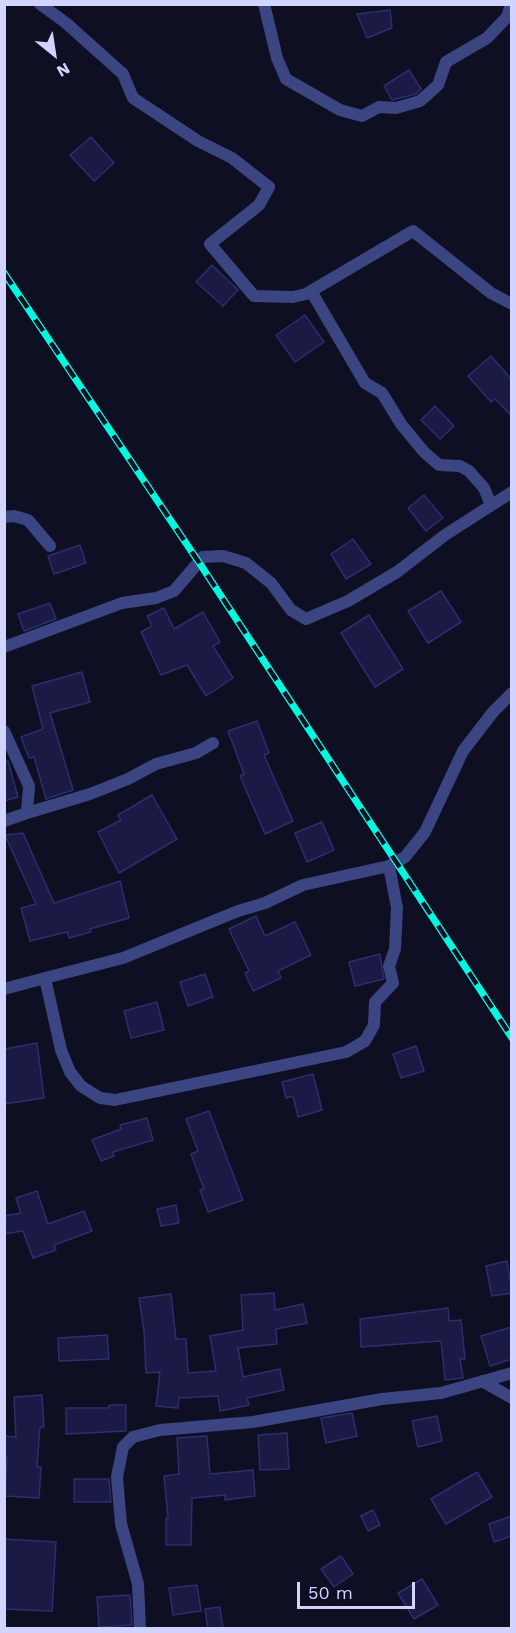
<!DOCTYPE html>
<style>
body{margin:0}
#map{position:relative;width:516px;height:1633px;overflow:hidden;background:#0e0f23;font-family:"Work Sans",sans-serif}
canvas{display:block}
.frame{position:absolute;inset:0;border:6px solid #d1d4fe;pointer-events:none}
.north{position:absolute;left:24px;top:24px;width:60px;height:60px;-webkit-text-stroke:4px #0e0f23;paint-order:stroke;rotate:150deg;font-size:16px;font-weight:700;line-height:24px;text-align:center;color:#d1d4fe}
.north::after{content:'';display:block;margin:auto;width:21px;height:27px;background:#d1d4fe;clip-path:polygon(50% 0,100% 100%,50% 72%,0 100%)}
.scale{position:absolute;left:297px;top:1582px;width:118px;height:27px;box-sizing:border-box;border:3px solid #d1d4fe;border-top:0;padding-left:8px;font-size:18px;line-height:21px;white-space:nowrap;color:#d1d4fe;-webkit-text-stroke:4px #0e0f23;paint-order:stroke}
</style>
<div id="map">
<canvas width="516" height="1633"></canvas>
<div class="frame"></div>
<div class="north">N</div>
<div class="scale">50 m</div>
</div>
<script>
const context = document.querySelector('canvas').getContext('2d');
context.lineJoin = 'round';
function fillPath(path, color) {
  context.fillStyle = color;
  context.fill(path, 'evenodd');
}
function toPath(rows) {
  const path = new Path2D();
  for (const r of rows) {
    path.moveTo(r[0], r[1]);
    for (let i = 2; i < r.length; i += 2) path.lineTo(r[i], r[i + 1]);
  }
  return path;
}
function strokePath(path, color, width, dash) {
  context.strokeStyle = color;
  context.lineWidth = width;
  context.lineCap = dash ? 'butt' : 'round';
  context.setLineDash(dash || []);
  context.stroke(path);
}
const building = toPath([
 [390,10,392,28,367,38,357,14,390,10],
 [409,70,421,89,416,94,392,100,384,86,409,70],
 [91,137,114,163,94,181,70,155,91,137],
 [212,265,238,290,223,306,196,282,212,265],
 [305,315,324,342,295,362,276,335,305,315],
 [491,356,512,380,512,416,495,399,491,402,468,376,491,356],
 [435,406,454,426,440,439,421,420,435,406],
 [424,495,443,518,426,531,408,508,424,495],
 [353,539,371,564,346,579,331,554,353,539],
 [80,545,86,563,54,574,48,556,80,545],
 [441,591,461,622,428,643,408,611,441,591],
 [50,603,56,619,24,631,18,614,50,603],
 [164,608,174,629,203,612,220,642,213,646,233,678,206,696,187,665,161,675,141,632,152,626,147,616,164,608],
 [369,615,403,669,375,687,341,633,369,615],
 [82,672,90,702,50,713,73,790,46,799,34,757,29,758,21,737,43,729,32,686,82,672],
 [257,721,269,753,264,755,293,821,265,834,240,776,244,774,228,731,257,721],
 [8,761,18,797,4,801,4,762,8,761],
 [152,795,177,839,119,873,98,832,121,820,118,815,152,795],
 [322,822,334,850,307,862,295,833,322,822],
 [23,833,54,903,120,881,129,918,90,929,91,932,69,938,67,932,30,941,21,908,36,904,5,835,23,833],
 [256,916,265,936,295,922,311,955,278,971,281,978,253,991,245,973,249,971,229,929,256,916],
 [380,954,384,979,355,986,349,962,380,954],
 [205,974,213,997,188,1006,180,982,205,974],
 [157,1002,164,1030,131,1038,124,1011,157,1002],
 [37,1043,44,1098,4,1104,4,1049,37,1043],
 [416,1046,424,1071,401,1078,393,1054,416,1046],
 [313,1074,322,1110,298,1117,293,1096,286,1098,282,1082,313,1074],
 [209,1111,243,1200,208,1212,200,1190,204,1189,191,1154,198,1151,186,1119,209,1111],
 [147,1118,153,1140,113,1152,114,1156,101,1161,92,1140,121,1129,120,1125,147,1118],
 [37,1191,48,1224,84,1211,92,1231,54,1245,56,1250,33,1258,23,1231,4,1234,4,1216,21,1213,16,1198,37,1191],
 [176,1205,179,1223,161,1226,157,1209,176,1205],
 [507,1261,512,1293,492,1296,486,1266,507,1261],
 [274,1293,275,1310,303,1304,307,1323,276,1329,277,1344,238,1348,243,1377,280,1369,284,1390,247,1398,249,1405,220,1411,218,1396,179,1398,178,1408,156,1406,160,1372,146,1373,144,1331,139,1298,171,1294,176,1339,186,1339,188,1373,216,1371,210,1336,243,1330,241,1295,274,1293],
 [448,1308,449,1321,461,1320,465,1359,460,1359,463,1378,445,1380,441,1341,361,1347,360,1319,448,1308],
 [512,1327,512,1359,490,1366,481,1336,512,1327],
 [107,1335,109,1359,59,1361,58,1338,107,1335],
 [42,1395,44,1427,40,1427,37,1467,41,1467,39,1498,5,1496,7,1458,4,1457,4,1436,16,1437,14,1397,42,1395],
 [109,1405,126,1405,126,1431,66,1434,66,1408,109,1408,109,1405],
 [352,1413,357,1436,326,1443,321,1418,352,1413],
 [437,1416,442,1441,418,1447,412,1421,437,1416],
 [287,1433,289,1469,260,1470,258,1435,287,1433],
 [207,1436,210,1474,253,1470,255,1496,225,1500,225,1495,192,1498,191,1545,166,1545,166,1518,168,1518,164,1476,179,1474,177,1438,207,1436],
 [477,1472,492,1497,446,1524,431,1499,477,1472],
 [74,1479,109,1479,111,1502,74,1502,74,1479],
 [373,1510,380,1525,368,1531,361,1516,373,1510],
 [512,1516,512,1536,494,1542,489,1524,512,1516],
 [4,1539,56,1542,52,1611,4,1609,4,1539],
 [341,1556,353,1574,334,1587,321,1569,341,1556],
 [422,1579,438,1605,414,1619,398,1593,422,1579],
 [197,1585,201,1611,173,1615,169,1588,197,1585],
 [130,1595,132,1625,99,1627,97,1597,130,1595],
 [220,1607,223,1629,208,1629,205,1609,220,1607]
]);
fillPath(building, '#1a1a44');
strokePath(building, '#2d2d6f', 1.5);
strokePath(toPath([
 [40,4,66,23,123,74,133,98,198,141,232,158,269,187,259,205,210,244,254,296,293,297,306,294,413,231,491,293,512,304],
 [264,4,277,58,286,79,340,110,362,116,379,107,396,108,420,101,438,85,446,62,487,38,507,17,511,4],
 [311,291,365,383,382,393,401,424,424,452,439,465,460,466,469,471,484,488,491,505],
 [4,517,14,516,28,520,50,546],
 [4,647,122,603,156,598,174,591,203,557,223,556,246,563,271,583,291,610,306,619,348,601,397,572,445,535,512,492],
 [4,731,29,786,27,813,4,821],
 [27,813,90,794,128,779,156,764,196,753,213,743],
 [45,978,123,958,238,911,265,903,303,885,389,866],
 [4,989,45,978,61,1050,70,1072,81,1086,100,1098,115,1100,346,1052,365,1041,374,1025,375,1002,393,983,389,966,395,949,397,908,389,866,405,857,425,832,463,751,493,712,512,693],
 [482,1381,512,1398],
 [140,1628,138,1584,121,1524,117,1477,123,1447,133,1437,160,1430,253,1422,382,1399,441,1393,512,1373]
]), '#3a4581', 12);
const rail = toPath([
 [4,273,200,564,512,1038]
]);
strokePath(rail, '#03f8e0', 7);
strokePath(rail, '#0e0f23', 4.5, [14]);
</script>
